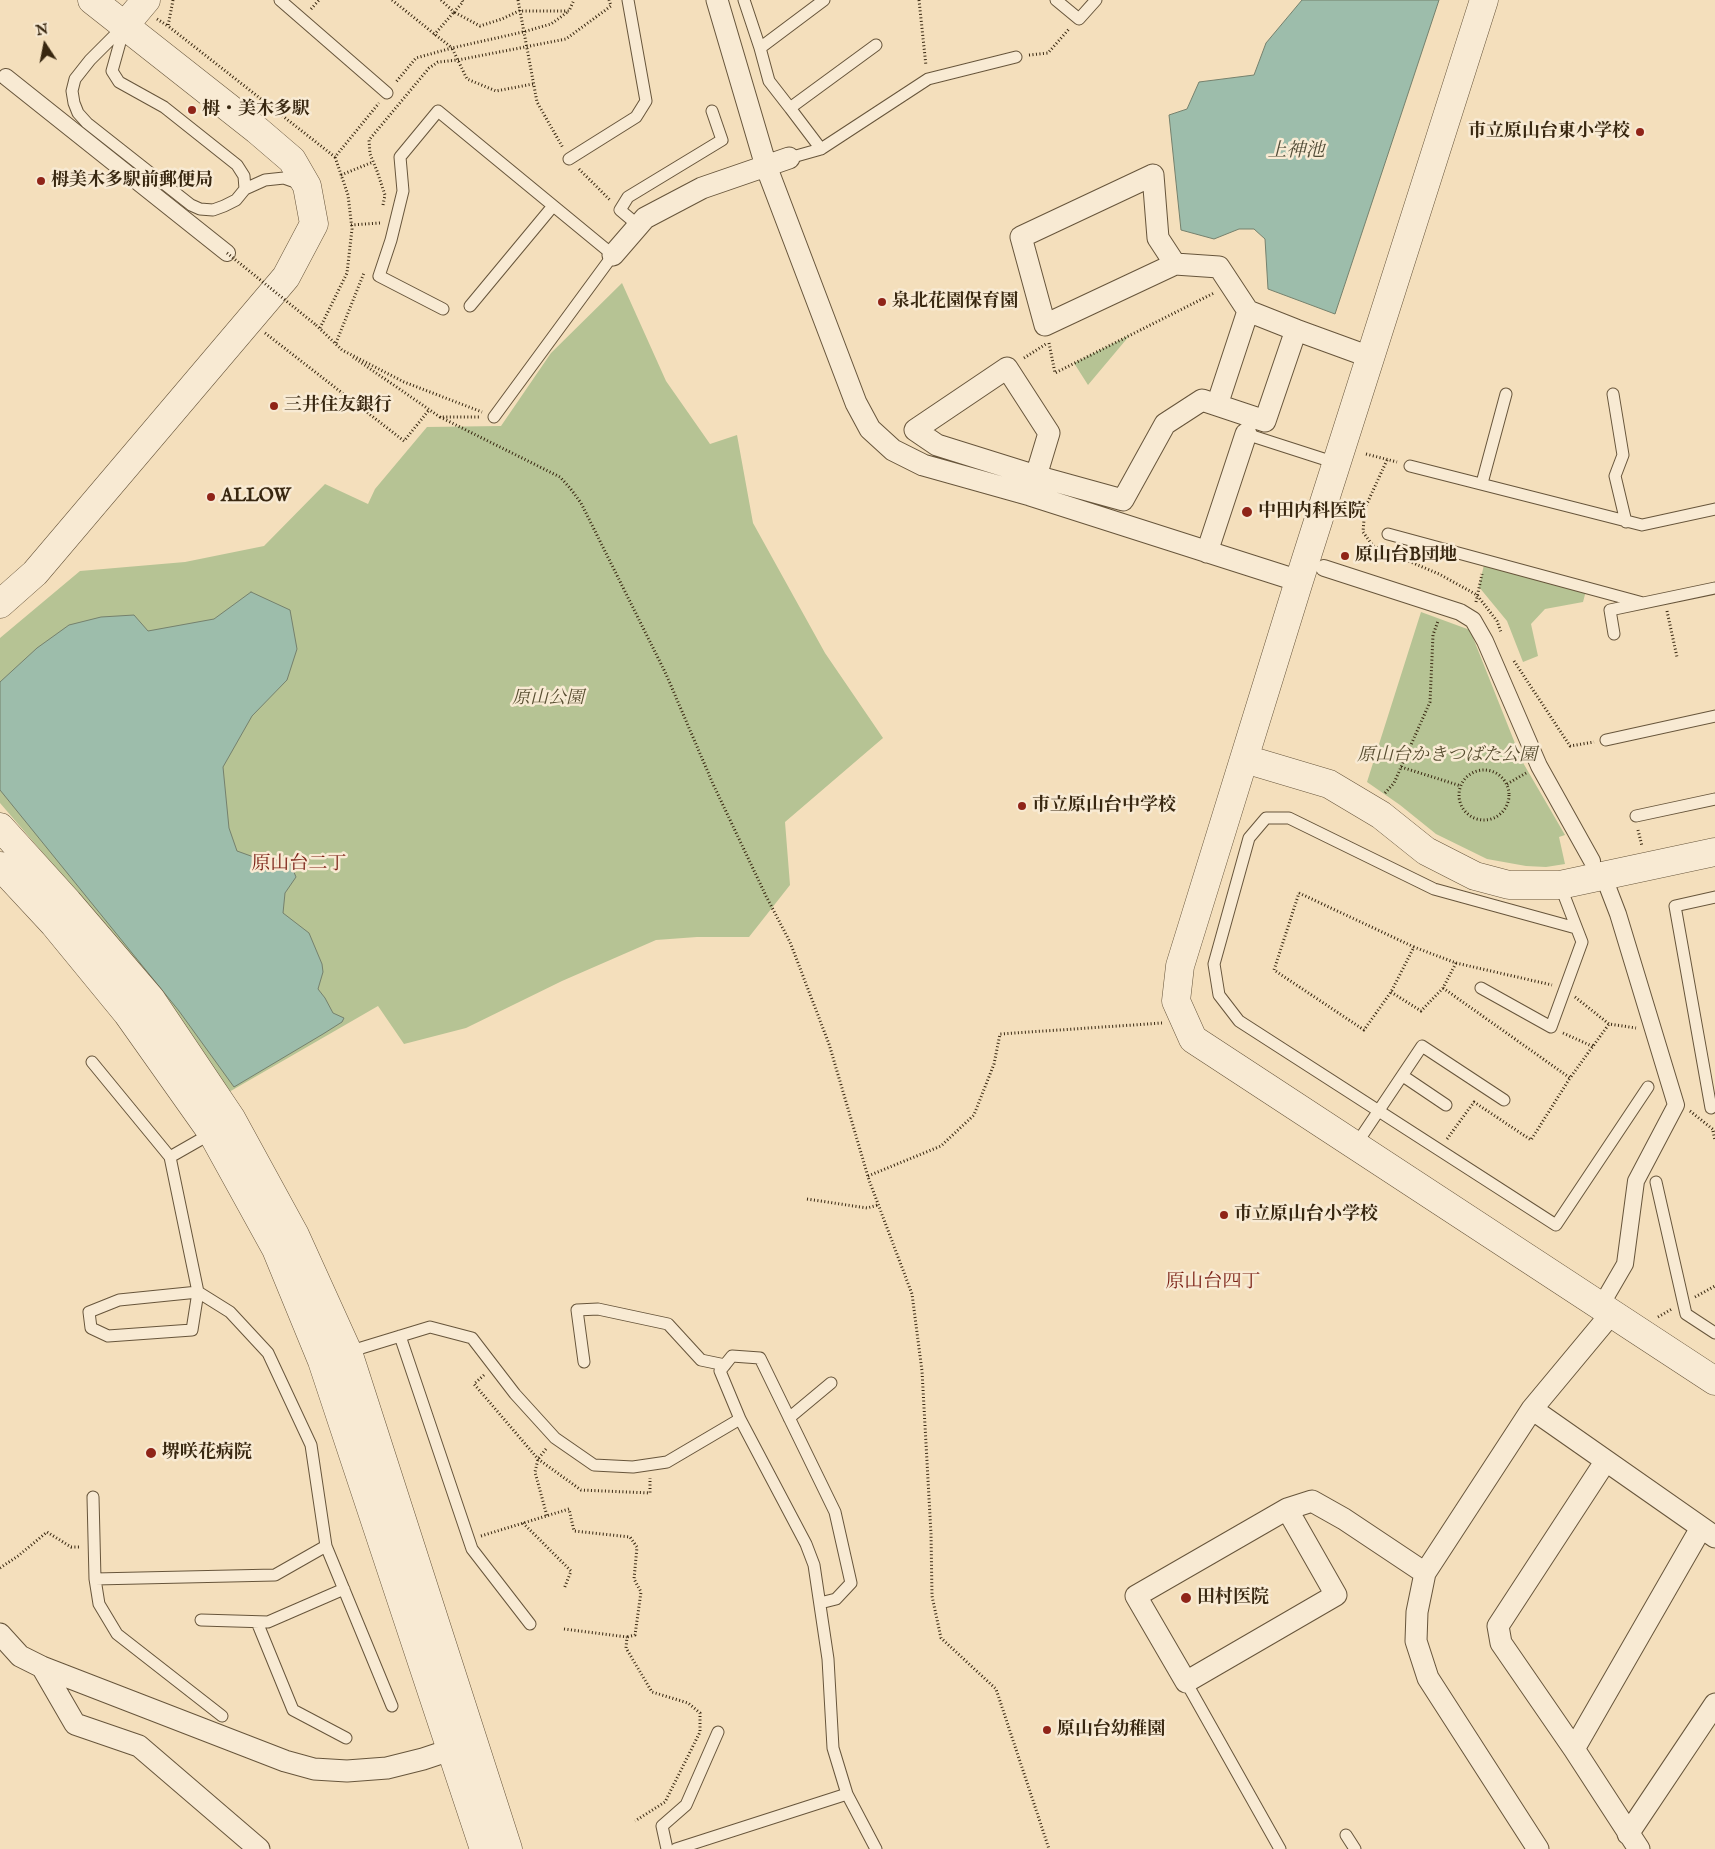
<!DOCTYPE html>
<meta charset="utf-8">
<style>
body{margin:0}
#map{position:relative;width:1715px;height:1849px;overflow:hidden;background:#f4dfbc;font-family:"IM FELL English",serif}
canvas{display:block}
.north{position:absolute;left:20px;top:20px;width:50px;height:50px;-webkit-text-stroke:4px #f8ead3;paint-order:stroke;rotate:349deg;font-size:14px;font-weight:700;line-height:20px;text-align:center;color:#382710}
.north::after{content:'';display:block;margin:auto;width:18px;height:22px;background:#382710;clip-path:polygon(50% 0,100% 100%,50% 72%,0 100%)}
</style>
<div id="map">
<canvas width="1715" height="1849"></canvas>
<div class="north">N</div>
</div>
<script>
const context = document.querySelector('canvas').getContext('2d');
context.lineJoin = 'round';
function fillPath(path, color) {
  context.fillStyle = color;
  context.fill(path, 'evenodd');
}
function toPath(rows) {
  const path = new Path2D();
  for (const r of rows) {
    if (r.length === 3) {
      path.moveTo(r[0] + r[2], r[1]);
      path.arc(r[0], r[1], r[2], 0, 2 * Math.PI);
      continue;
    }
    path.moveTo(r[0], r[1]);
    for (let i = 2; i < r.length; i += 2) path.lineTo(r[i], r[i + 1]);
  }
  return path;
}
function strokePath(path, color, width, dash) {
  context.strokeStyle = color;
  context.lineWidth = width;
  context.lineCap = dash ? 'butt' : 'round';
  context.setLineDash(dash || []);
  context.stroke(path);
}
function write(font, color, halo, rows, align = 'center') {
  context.font = font + ' "IM FELL English","Noto Serif JP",serif';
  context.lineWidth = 5;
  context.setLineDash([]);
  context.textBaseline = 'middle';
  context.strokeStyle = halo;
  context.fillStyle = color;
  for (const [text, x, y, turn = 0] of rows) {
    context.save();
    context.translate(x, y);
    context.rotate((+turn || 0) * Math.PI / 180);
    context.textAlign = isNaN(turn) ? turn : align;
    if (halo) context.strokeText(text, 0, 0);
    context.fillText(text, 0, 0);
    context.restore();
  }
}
fillPath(toPath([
 [622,283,666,381,710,444,737,435,753,523,825,653,883,738,785,822,790,885,749,937,697,937,656,940,562,981,466,1028,404,1044,378,1006,229,1092,97,916,0,803,0,638,80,571,185,562,264,546,325,484,368,504,375,489,427,427,501,426,551,353],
 [1130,335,1088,385,1074,363],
 [1485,560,1587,587,1583,602,1545,609,1531,624,1538,656,1523,662,1507,621,1479,587],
 [1421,612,1470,630,1522,761,1565,835,1559,837,1565,864,1546,867,1526,866,1487,859,1436,834,1400,805,1367,782]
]), '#b6c394');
const water = toPath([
 [1302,0,1439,0,1335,314,1268,289,1265,239,1254,229,1239,229,1214,239,1181,230,1169,115,1187,109,1199,82,1254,75,1266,43,1302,0],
 [251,592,290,610,297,649,287,680,252,716,223,767,229,828,237,851,262,860,289,860,296,877,285,893,283,913,309,933,322,964,323,972,318,989,325,998,333,1013,344,1018,342,1022,323,1034,234,1087,179,1011,0,790,0,682,37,648,69,625,101,617,134,615,148,631,214,619,251,592]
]);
fillPath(water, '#9dbdab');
strokePath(water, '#75816d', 1);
const service = toPath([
 [280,0,387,93],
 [744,0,760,48],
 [1056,0,1079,19,1096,0],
 [125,25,90,60,75,79,72,91,74,103,78,113,87,123,191,205,200,209,213,210,224,206,236,200,245,189,265,180,284,178,301,184],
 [124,28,112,71,119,82,164,107,237,165,244,176,245,189],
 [790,108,769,81,760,48,824,0],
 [821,149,790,108,876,45],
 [789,158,821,149,928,79,1016,57],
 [569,159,636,117,646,101,628,0],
 [639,226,620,210,628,197,722,140,712,111],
 [470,306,553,206],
 [443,309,379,276,391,240,403,191,400,157,438,111,613,255,494,417],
 [1613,394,1623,455,1615,476,1626,522],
 [1246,434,1336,463],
 [1410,466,1642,525,1715,509],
 [1482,483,1506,394],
 [1388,534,1643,603],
 [1614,634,1610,610,1715,588],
 [1606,740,1715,716],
 [1636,816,1715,799],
 [1576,928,1434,889,1289,818,1266,818,1249,838,1214,964,1219,995,1239,1021,1556,1225,1648,1087],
 [1481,988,1551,1027,1582,942,1560,885],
 [92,1062,170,1157,212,1133],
 [1403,1076,1446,1105],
 [1711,1108,1675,906,1715,897],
 [1355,1146,1422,1046,1504,1100],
 [170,1157,198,1292,192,1330,108,1336,91,1328,89,1312,119,1300,198,1292,230,1312,268,1353,311,1445,326,1546,392,1706],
 [1656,1182,1686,1314,1715,1333],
 [400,1336,472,1549,530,1624],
 [348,1352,430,1327,472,1338,515,1394,555,1438,594,1465,633,1467,667,1462,740,1419],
 [584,1362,577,1310,598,1309,668,1324,701,1360,725,1365],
 [789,1418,831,1383],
 [93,1497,95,1579,99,1604,117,1634,222,1716],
 [95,1579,275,1575,326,1546],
 [820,1603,836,1599,851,1583,835,1512,760,1358,732,1356,720,1371,740,1419,806,1544,814,1565,828,1659,833,1748,847,1794,876,1849],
 [201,1620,268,1622,344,1589],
 [257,1622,293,1710,346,1738],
 [1186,1682,1280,1849],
 [1346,1835,1355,1849],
 [667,1849,662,1826,686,1805,718,1732],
 [676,1849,847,1794]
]);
const pedestrian = toPath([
 [6,77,227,253],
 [1324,568,1460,612,1473,620,1485,641,1539,766,1592,861],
 [1600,1307,1625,1264,1636,1181,1676,1105,1618,914,1608,888]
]);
const minor = toPath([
 [717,0,766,166,856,403,870,429,893,450,923,465,1030,495,1299,581],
 [1153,175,1158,238,1175,264,1045,325,1021,237,1153,175],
 [613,255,645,218,702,188,789,158],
 [1175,264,1219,267,1248,311],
 [1296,330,1370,357],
 [1030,495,1036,476,1049,433,1007,368,915,430,937,445,1036,476,1123,500,1165,424,1202,400,1265,421,1296,330,1248,311,1217,405],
 [1207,552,1246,434],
 [1532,1409,1715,1537],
 [1605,1462,1498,1626,1501,1643,1574,1749,1639,1849],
 [1287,1509,1336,1595,1186,1682,1136,1596,1287,1509,1312,1501,1344,1519,1425,1573],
 [0,1634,20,1656,42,1667,285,1761,314,1769,347,1771,387,1768,423,1759,465,1745],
 [42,1667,75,1724,139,1746,259,1849],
 [1574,1749,1701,1528],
 [1628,1834,1715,1704],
 [1538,1849,1428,1678,1416,1641,1417,1612,1425,1573,1532,1409,1611,1314]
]);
const tertiary = toPath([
 [1484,0,1299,581,1180,966,1176,1001,1193,1039,1715,1381],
 [125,25,146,0],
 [0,604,35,573,286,277,314,224,307,186,292,160,257,130,92,0],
 [1245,759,1329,784,1381,815,1426,851,1475,876,1509,885,1560,885,1715,852],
 [0,827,68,902,151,999,231,1118,295,1235,348,1352,508,1849],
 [0,866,54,924,127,1013,212,1133,276,1249,322,1361,484,1849]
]);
strokePath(service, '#67553b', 13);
strokePath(pedestrian, '#67553b', 18);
strokePath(minor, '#67553b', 23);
strokePath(tertiary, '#67553b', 29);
strokePath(toPath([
 [173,0,168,26,335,157,379,103],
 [392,0,452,48,416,58,396,82],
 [441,0,454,12,463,2,462,0],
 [518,0,537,102,563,148],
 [919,0,926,66],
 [311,9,319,0],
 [157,19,168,26],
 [434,35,454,12,480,26,502,19,519,11,569,11,574,0],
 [1029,55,1048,53,1069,29],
 [533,84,496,91,467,79,452,48,523,32,551,24,569,11],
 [579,169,610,200],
 [341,175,373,162],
 [383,205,385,195,377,171,370,154,369,140,429,68,438,62,458,60,566,39,611,6,609,0],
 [351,225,380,223],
 [316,325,342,350,404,382,482,412],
 [320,328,347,273,352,229,348,195,335,157],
 [265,333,404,441,429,410],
 [336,343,364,273],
 [1049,343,1055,373,1214,293],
 [353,357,440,417,481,417],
 [1024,358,1046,344],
 [440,417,560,477,570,488,581,503,666,674,713,784,766,896,790,942,829,1044,869,1180,912,1294,922,1371,931,1534,932,1596,941,1638,996,1689,1049,1849],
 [1366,454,1397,462],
 [1387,460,1365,508,1363,532,1373,546,1439,574,1477,595,1497,621,1501,632],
 [1476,602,1482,574],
 [1667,611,1677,657],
 [1514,661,1570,746,1594,742],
 [1401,767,1461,786],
 [1484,795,25],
 [1507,784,1526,773],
 [1385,793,1394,783,1430,702,1433,635,1438,621],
 [1638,830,1642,846],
 [1299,893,1414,947,1391,992,1364,1030,1274,970,1299,893],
 [1456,963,1552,985],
 [1443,988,1570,1078,1609,1024],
 [1391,992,1421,1011,1443,988,1456,963,1414,947],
 [1575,997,1609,1024,1636,1028],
 [1563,1033,1594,1047],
 [1690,1111,1715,1131],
 [1713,1131,1715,1140],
 [1447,1139,1474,1102,1531,1140,1570,1078],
 [868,1176,941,1146,974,1115,994,1064,1000,1034,1162,1023],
 [807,1199,867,1208,878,1205],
 [1695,1297,1715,1286],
 [1658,1317,1672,1309],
 [484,1375,474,1384,538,1459,581,1490,650,1493,650,1478],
 [546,1449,538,1459,535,1472,547,1516],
 [523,1523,571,1571,564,1589],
 [481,1536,569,1509,574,1531,630,1537,637,1547,634,1579,641,1592,635,1635,627,1637],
 [0,1568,18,1556,47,1532,71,1547,80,1547],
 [564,1629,627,1637,626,1648,652,1692,688,1703,700,1713,700,1732,665,1802,635,1821]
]), '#382710', 3, [1, 2.5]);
strokePath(service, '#f8ead3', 11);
strokePath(pedestrian, '#f8ead3', 16);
strokePath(minor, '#f8ead3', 21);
strokePath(tertiary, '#f8ead3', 28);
strokePath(toPath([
 [227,253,316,325]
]), '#382710', 3, [1, 2.5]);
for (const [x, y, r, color] of [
 [192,110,5,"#8f2418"],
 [1640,132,5,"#8f2418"],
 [41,181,5,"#8f2418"],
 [882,302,5,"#8f2418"],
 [274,406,5,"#8f2418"],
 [211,497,5,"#8f2418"],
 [1247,512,6,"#8f2418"],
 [1345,556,5,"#8f2418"],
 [1022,806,5,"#8f2418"],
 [1224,1215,5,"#8f2418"],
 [151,1453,6,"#8f2418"],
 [1186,1598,6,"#8f2418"],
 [1047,1730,5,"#8f2418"]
]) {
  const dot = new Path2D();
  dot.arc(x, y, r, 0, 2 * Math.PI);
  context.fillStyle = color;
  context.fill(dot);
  strokePath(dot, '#f8ead3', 2);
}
write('bold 18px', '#382710', '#f8ead3', [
 ["栂・美木多駅",202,110],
 ["市立原山台東小学校",1630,132,"right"],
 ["栂美木多駅前郵便局",51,181],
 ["泉北花園保育園",892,302],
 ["三井住友銀行",284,406],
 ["ALLOW",221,497],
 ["中田内科医院",1258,512],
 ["原山台B団地",1355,556],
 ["市立原山台中学校",1032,806],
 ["市立原山台小学校",1234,1215],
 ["堺咲花病院",162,1453],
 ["田村医院",1197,1598],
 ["原山台幼稚園",1057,1730]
], 'left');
write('italic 18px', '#584e31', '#f8ead3', [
 ["原山公園",548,699],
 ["原山台かきつばた公園",1447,756]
]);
write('italic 19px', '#514c37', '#f8ead3', [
 ["上神池",1296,152]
]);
write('19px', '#7a1f14', '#f8ead3', [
 ["原山台二丁",299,865],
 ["原山台四丁",1213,1283]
]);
</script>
